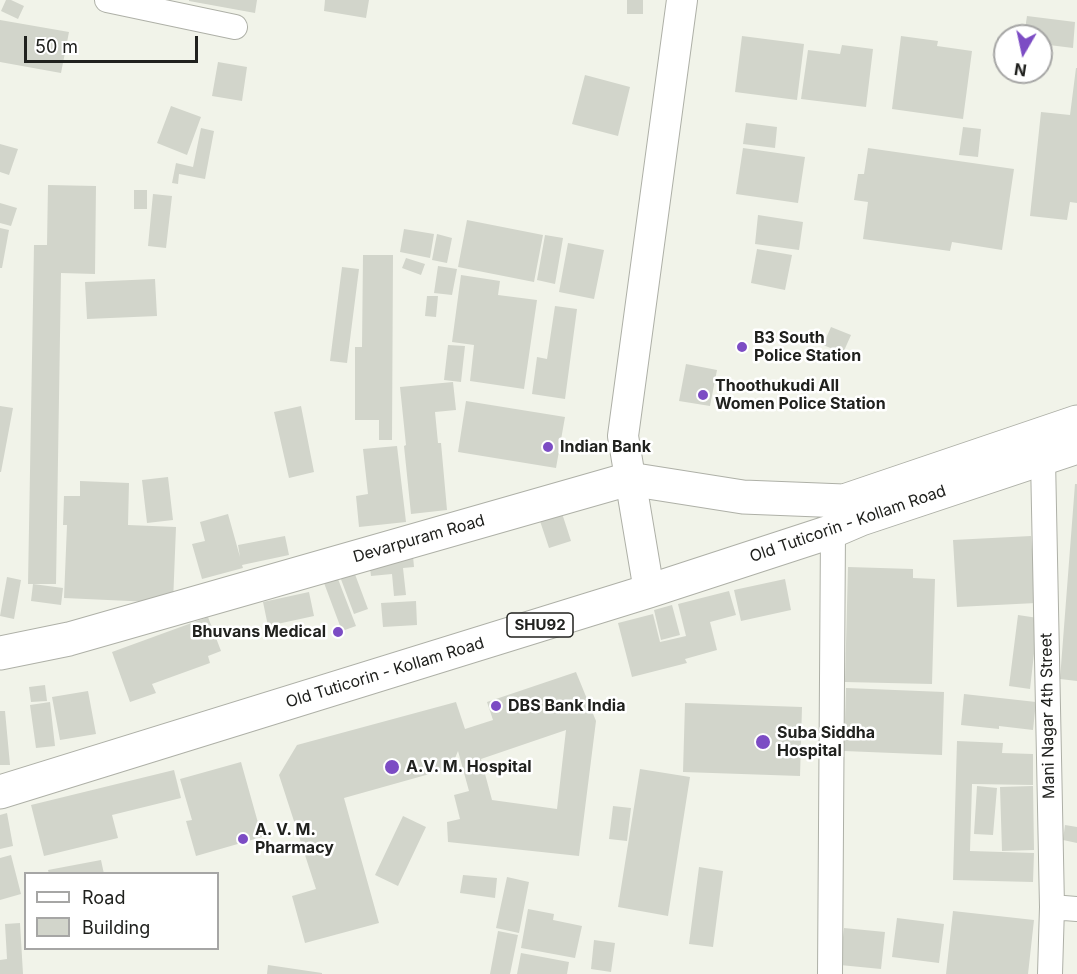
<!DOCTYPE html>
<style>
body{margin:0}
#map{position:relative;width:1077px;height:974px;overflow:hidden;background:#f1f3e9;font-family:Inter,sans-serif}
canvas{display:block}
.legend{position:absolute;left:24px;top:872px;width:195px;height:78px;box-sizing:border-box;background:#fff;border:2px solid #a6a6a5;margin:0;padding:8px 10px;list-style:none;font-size:18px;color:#20211e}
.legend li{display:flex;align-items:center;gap:12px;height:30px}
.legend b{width:30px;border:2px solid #a6a6a5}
.north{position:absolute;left:993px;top:24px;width:60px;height:60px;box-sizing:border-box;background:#fff;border:2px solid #a6a6a5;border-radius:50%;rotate:189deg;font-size:16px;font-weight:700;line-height:24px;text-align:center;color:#20211e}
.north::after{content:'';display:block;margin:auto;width:21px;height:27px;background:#7c4cc4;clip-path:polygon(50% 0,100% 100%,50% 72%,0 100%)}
.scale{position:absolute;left:24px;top:36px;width:174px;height:27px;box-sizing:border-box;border:3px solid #20211e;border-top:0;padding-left:8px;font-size:18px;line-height:21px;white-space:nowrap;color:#20211e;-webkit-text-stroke:4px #fff;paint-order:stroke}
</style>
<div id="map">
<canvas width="1077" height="974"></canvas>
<ul class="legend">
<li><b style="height:8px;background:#fff"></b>Road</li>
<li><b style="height:16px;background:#d2d5cb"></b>Building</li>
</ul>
<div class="north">N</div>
<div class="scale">50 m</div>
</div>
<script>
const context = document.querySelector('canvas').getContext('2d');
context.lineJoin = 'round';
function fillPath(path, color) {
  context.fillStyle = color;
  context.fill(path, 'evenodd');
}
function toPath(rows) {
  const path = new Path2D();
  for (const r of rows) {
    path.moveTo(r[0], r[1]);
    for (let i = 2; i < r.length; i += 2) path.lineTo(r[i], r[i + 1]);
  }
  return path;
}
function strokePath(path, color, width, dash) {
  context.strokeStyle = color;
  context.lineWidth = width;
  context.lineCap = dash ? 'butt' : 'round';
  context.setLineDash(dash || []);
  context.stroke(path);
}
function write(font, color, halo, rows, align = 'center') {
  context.font = font + ' Inter,sans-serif';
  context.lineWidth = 5;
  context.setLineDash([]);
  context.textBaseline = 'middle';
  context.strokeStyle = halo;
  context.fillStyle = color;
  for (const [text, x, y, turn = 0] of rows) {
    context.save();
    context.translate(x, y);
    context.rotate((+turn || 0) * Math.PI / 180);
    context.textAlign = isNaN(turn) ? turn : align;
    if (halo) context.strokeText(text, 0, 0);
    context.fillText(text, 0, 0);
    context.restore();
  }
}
fillPath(toPath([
 [6,0,11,0,24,6,18,19,1,11],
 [189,0,257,0,255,13,189,1],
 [325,0,369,0,366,18,324,11],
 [627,0,643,0,643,14,627,14],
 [1027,16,1075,22,1073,48,1041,44,1041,36,1024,36],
 [0,20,69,32,61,73,0,62],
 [742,36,804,44,797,100,735,92],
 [901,36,938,41,937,46,972,51,963,119,892,109],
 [842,45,873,49,866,107,801,99,808,50,840,54],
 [218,62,247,67,242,101,212,96],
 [1076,68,1077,68,1077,203,1070,202,1067,220,1030,216,1041,112,1070,115],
 [585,75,630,87,618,136,572,124],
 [171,106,201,117,187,155,157,143],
 [746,123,777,127,775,148,743,144],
 [963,127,981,129,978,157,959,155],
 [201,128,214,131,205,179,179,174,178,184,172,183,176,163,193,167],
 [0,144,18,149,9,175,0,172],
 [743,148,805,157,798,203,736,194],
 [868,148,1014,169,1002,250,952,242,950,251,863,239,868,202,854,200,858,174,864,174],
 [48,185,96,186,95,274,61,273,56,584,28,584,34,245,47,245],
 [134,190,147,190,147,209,134,209],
 [153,194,172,196,166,248,148,246],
 [0,203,17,208,11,226,0,223],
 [758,215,803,222,799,250,755,244],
 [467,220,543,235,534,282,458,267],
 [0,228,9,230,2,268,0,268],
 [404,229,434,234,430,258,400,252],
 [437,234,452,238,447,263,432,260],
 [545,235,563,238,555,284,537,280],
 [568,243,604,250,594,299,559,292],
 [757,249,792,255,785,290,751,283],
 [363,255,393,255,392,440,379,440,379,420,355,420,355,347,362,347],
 [406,258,425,264,421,275,402,268],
 [438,266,457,269,452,295,434,293],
 [342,267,359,269,347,363,330,361],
 [461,275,500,281,498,295,537,300,524,389,470,381,474,345,452,342],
 [155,279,157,316,87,319,85,282],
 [427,296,438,296,436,317,425,316],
 [555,306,577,309,565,399,532,394,537,357,547,359],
 [831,327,851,335,843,353,823,345],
 [448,345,465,346,461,382,444,380],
 [686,364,717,370,710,406,679,401],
 [453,382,456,410,435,412,438,443,441,443,447,510,411,514,404,446,406,445,400,387],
 [466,401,565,417,556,468,458,452],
 [0,406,13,408,1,472,0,472],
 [301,406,314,472,289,478,274,412],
 [397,446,406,522,359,527,356,496,368,494,363,449],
 [168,477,173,520,147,523,142,480],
 [80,481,129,483,128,525,176,527,173,603,64,598,67,525,63,525,64,496,80,496],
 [1075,484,1077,484,1077,681,1060,679],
 [558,501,571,541,549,548,536,509],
 [228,514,240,557,238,545,285,536,289,555,242,565,243,568,202,579,192,544,205,541,200,522],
 [1031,536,1036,603,957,607,953,540],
 [413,556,414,567,403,568,406,595,394,596,392,574,371,576,369,560],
 [350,561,368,609,354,614,336,566],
 [848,567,913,569,913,578,935,579,932,684,845,682],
 [7,577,21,580,14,619,0,616],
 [338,579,356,626,342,631,324,583],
 [785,579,791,610,741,621,734,590],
 [33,584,63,588,61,605,31,601],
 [729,591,736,615,710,622,717,650,685,659,687,663,632,677,618,623,653,614,660,642,686,636,678,604],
 [309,592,314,616,268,626,263,602],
 [416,601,417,625,383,627,381,603],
 [672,605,680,635,661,640,654,610],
 [1018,615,1038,618,1030,689,1009,686],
 [208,617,221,651,208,656,210,663,152,684,156,693,130,702,112,652],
 [576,672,596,721,579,856,448,842,447,822,460,819,454,795,469,791,458,751,451,768,344,798,379,923,305,943,292,896,316,889,279,775,297,745,456,702,465,729,493,720,487,702],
 [566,730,557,809,492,800,481,759],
 [45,685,47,701,31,702,29,687],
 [846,688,944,692,942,755,844,751],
 [88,691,96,734,60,740,52,697],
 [964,694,1036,702,1033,730,999,726,999,729,961,725],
 [50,702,55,746,36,748,30,705],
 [685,703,802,707,800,776,683,772],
 [0,711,5,711,10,765,0,765],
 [957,741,1003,743,1002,753,1033,754,1033,785,972,784,970,851,1034,853,1033,882,953,880],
 [241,762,262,837,196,856,186,821,192,820,180,779],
 [640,769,690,777,668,916,618,907],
 [174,770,181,798,112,815,118,838,44,856,31,805],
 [977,786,997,788,993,835,974,834],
 [1033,786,1034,850,1002,851,1000,787],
 [613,806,631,808,627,841,609,839],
 [7,813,13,846,0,849,0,815],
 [403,816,426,827,398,886,375,875],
 [1065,825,1077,827,1077,843,1063,840],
 [11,855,21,894,0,900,0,858],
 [101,860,104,874,49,874,48,870],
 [699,867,723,871,713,947,689,944],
 [463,875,497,878,495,898,460,893],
 [507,877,529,882,519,933,496,928],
 [528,909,554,914,553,920,582,926,575,958,521,948],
 [953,911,1034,920,1028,974,946,974],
 [897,918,944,924,939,963,892,957],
 [20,923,23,974,0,974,0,960,7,959,5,924],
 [844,928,885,932,881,969,840,965],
 [498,931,518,935,510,974,490,974],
 [594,940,615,943,611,972,591,969],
 [521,953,569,962,567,974,517,974],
 [268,965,322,973,322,974,267,974]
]), '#d2d5cb');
const minor = toPath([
 [107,0,235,27],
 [1043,459,1052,907,1050,974],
 [1052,907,1077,909],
 [830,974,833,531]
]);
const tertiary = toPath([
 [649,591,623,436,682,0]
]);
const primary = toPath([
 [0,653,69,639,629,479,743,497,844,501,1077,422],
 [0,792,649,591,833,531,861,519,1077,447]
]);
strokePath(minor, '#aeb0a7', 26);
strokePath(tertiary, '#aeb0a7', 32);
strokePath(primary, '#aeb0a7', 35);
strokePath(minor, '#fff', 24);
strokePath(tertiary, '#fff', 30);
strokePath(primary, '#fff', 33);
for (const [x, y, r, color] of [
 [742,347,6,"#7c4cc4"],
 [703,395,6,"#7c4cc4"],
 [548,447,6,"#7c4cc4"],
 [338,632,6,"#7c4cc4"],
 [496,706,6,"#7c4cc4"],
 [763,742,8,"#7c4cc4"],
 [392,767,8,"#7c4cc4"],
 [243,839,6,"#7c4cc4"]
]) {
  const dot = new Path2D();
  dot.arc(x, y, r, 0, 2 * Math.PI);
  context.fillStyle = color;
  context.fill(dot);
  strokePath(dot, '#fff', 2);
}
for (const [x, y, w] of [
 [540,625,66]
]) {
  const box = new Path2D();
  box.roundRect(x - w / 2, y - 12, w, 24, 4.5);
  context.fillStyle = '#fff';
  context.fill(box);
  strokePath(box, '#20211e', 1.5);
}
write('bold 15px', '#20211e', null, [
 ["SHU92",540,625]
]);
write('bold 16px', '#20211e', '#fff', [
 ["B3 South",754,338],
 ["Police Station",754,356],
 ["Thoothukudi All",715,386],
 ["Women Police Station",715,404],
 ["Indian Bank",560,447],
 ["Bhuvans Medical",326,632,"right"],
 ["DBS Bank India",508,706],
 ["Suba Siddha",777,733],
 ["Hospital",777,751],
 ["A.V. M. Hospital",406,767],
 ["A. V. M.",255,830],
 ["Pharmacy",255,848]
], 'left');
write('16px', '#20211e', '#fff', [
 ["Old Tuticorin - Kollam Road",848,524,-19],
 ["Devarpuram Road",419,539,-16],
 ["Old Tuticorin - Kollam Road",385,673,-17],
 ["Mani Nagar 4th Street",1048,716,-91]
]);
</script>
